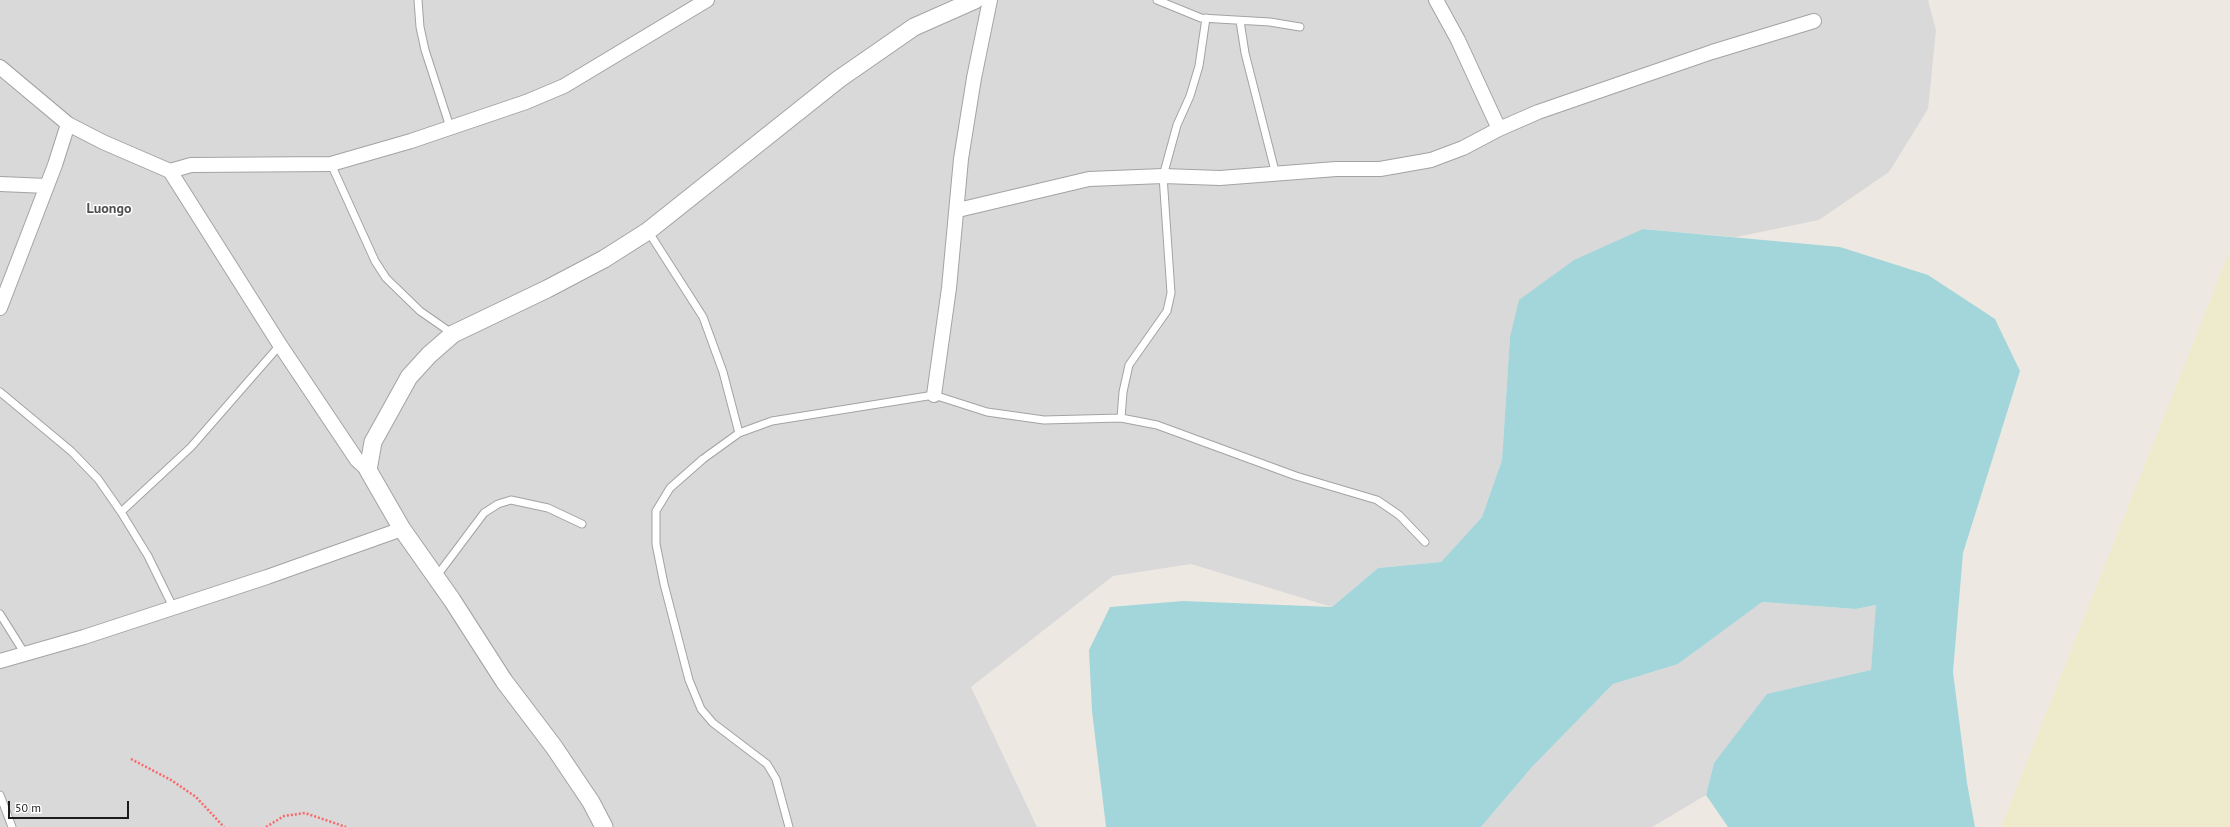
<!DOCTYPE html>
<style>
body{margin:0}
#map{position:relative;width:2230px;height:827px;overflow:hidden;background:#eee8e2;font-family:"PT Sans",sans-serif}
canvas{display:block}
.scale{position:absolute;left:8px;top:801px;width:121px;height:18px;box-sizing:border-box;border:2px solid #1c1c1c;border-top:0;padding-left:5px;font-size:12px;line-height:14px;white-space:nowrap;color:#1c1c1c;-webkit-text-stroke:3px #fff;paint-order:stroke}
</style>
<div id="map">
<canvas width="2230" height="827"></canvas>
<div class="scale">50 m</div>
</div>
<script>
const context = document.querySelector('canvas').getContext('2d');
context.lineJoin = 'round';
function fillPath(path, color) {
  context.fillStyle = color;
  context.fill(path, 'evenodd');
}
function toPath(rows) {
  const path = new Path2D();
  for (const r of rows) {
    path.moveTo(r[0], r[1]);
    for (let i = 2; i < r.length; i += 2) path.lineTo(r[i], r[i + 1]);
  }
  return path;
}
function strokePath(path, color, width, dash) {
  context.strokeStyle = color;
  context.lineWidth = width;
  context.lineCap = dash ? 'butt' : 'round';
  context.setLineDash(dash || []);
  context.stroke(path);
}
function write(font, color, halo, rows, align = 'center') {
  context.font = font + ' "PT Sans",sans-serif';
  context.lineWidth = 3;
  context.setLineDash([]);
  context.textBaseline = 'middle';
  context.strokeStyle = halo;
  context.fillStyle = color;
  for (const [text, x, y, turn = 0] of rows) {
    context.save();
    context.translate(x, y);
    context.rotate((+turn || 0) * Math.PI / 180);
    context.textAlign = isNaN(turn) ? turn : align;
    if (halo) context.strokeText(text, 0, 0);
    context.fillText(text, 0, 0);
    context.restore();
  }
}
fillPath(toPath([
 [0,0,1928,0,1936,30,1928,109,1889,172,1819,220,1736,237,1643,229,1510,337,1502,460,1482,517,1441,562,1378,568,1332,607,1191,564,1113,576,971,687,1037,827,0,827],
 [1761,602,1856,609,1877,605,1871,670,1821,682,1714,763,1706,795,1652,827,1481,827,1532,767,1613,684,1678,664]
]), '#dad9d9');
fillPath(toPath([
 [2230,250,2230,827,2001,827]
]), '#edebcc');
fillPath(toPath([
 [1643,229,1840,247,1928,275,1995,319,2020,371,1963,553,1953,672,1967,783,1975,827,1728,827,1706,795,1714,763,1767,694,1871,670,1876,605,1856,609,1762,602,1678,664,1613,684,1532,767,1481,827,1106,827,1092,711,1089,650,1110,607,1183,601,1332,607,1378,568,1441,562,1482,517,1502,460,1510,337,1519,300,1574,260]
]), '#a2d6db');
const service = toPath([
 [418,0,420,27,425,50,450,127],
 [1157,0,1201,18,1270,22,1300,27],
 [1240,21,1245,53,1276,175],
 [331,164,375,261,386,278,420,311,453,334],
 [648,231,703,317,723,372,739,433],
 [0,392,71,451,98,479,121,512,148,556,173,607],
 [1121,418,1123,392,1129,365,1167,311,1171,293,1163,176,1177,125,1190,96,1199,66,1206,18],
 [121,512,191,447,280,345],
 [436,577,484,513,498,504,511,500,548,508,582,524],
 [0,614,25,654],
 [0,795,12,827],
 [789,827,776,779,767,764,713,723,701,709,689,680,664,584,656,544,656,511,670,488,703,459,739,433,772,421,934,395,987,412,1044,420,1121,418,1157,425,1296,476,1377,500,1399,515,1425,542]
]);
const minor = toPath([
 [1436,0,1458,40,1499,129],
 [0,67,68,124,103,142,170,171,280,345,357,460,368,470],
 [170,171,191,165,331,164,411,141,526,102,564,86,707,0],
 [0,184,47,186],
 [958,210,1089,179,1163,176,1220,178,1336,169,1380,169,1431,160,1463,148,1499,129,1538,112,1712,52,1814,21],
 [0,308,55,165,68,124],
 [934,395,949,288,961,159,974,78,990,0],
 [0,661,84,637,267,577,402,529]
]);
const tertiary = toPath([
 [604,827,591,802,554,747,504,681,452,600,402,529,368,470,373,442,409,377,429,355,453,334,547,289,604,259,648,231,839,79,914,27,975,0]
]);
strokePath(service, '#a3a3a3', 9);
strokePath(minor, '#a3a3a3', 16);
strokePath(tertiary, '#a3a3a3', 19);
strokePath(toPath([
 [131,759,171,780,196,797,224,827],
 [266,827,284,816,305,813,346,827]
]), '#f9676b', 2.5, [2, 2]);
strokePath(service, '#fff', 7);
strokePath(minor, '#fff', 14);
strokePath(tertiary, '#fff', 17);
write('bold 14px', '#4f4f4f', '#fff', [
 ["Luongo",109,209]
]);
</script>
